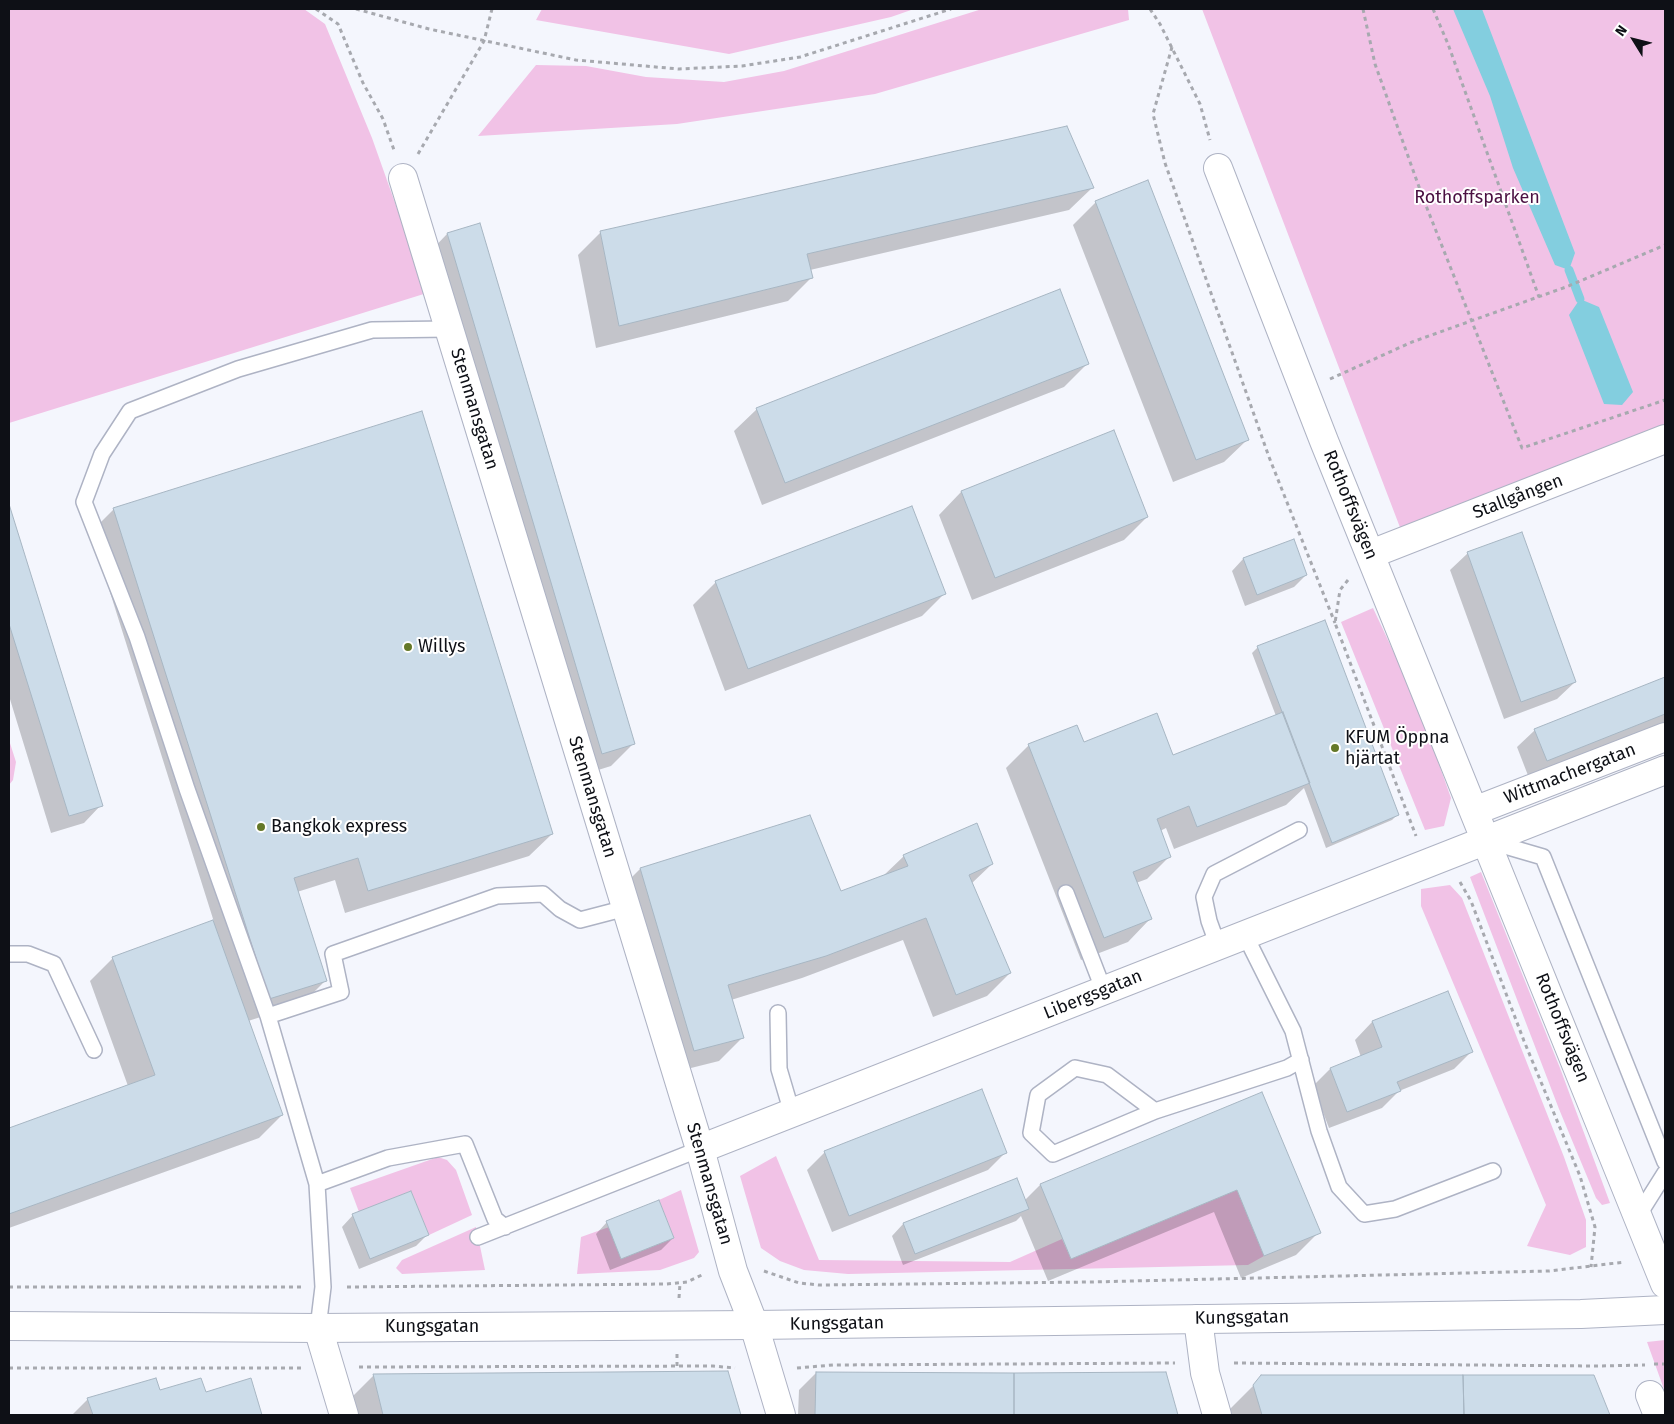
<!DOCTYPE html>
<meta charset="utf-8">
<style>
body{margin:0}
#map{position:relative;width:1674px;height:1424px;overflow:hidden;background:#f4f6fd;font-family:"Fira Sans",sans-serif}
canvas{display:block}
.frame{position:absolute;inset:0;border:10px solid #0e1016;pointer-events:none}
.north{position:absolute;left:1609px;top:15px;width:50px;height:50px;-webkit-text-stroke:4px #fff;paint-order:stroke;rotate:306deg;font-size:14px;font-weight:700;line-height:20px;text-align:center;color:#0e1016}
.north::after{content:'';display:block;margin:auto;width:18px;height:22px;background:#0e1016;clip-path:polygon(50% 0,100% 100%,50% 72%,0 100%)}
</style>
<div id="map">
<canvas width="1674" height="1424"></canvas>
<div class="frame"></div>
<div class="north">N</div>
</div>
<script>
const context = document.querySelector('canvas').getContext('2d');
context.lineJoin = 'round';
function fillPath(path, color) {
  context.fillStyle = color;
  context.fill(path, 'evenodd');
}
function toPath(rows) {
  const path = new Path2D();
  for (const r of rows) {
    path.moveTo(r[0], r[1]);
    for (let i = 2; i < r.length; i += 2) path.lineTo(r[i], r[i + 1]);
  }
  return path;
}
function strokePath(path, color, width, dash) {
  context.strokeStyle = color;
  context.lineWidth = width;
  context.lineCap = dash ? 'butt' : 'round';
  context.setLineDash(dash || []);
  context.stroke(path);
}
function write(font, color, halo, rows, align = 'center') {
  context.font = font + ' "Fira Sans",sans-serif';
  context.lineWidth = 4;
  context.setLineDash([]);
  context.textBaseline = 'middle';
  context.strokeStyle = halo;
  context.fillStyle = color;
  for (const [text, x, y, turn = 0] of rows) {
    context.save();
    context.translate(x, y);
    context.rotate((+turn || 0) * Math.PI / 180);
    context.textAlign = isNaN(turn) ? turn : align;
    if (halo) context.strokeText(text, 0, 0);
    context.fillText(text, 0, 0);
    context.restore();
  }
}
fillPath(toPath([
 [9,9,304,9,325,24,372,138,427,293,9,423],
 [542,9,914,9,891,17,729,54,536,20],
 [982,9,1128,9,1129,20,875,94,677,124,478,136,536,65,586,66,646,77,724,82,784,71],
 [1202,9,1665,9,1665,424,1401,530],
 [1373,608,1416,700,1451,798,1444,826,1425,830,1341,622],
 [9,740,16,762,13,780,9,785],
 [1481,872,1560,1068,1610,1203,1602,1205,1596,1198,1559,1109,1470,877],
 [1450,885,1462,898,1564,1157,1586,1220,1586,1247,1570,1255,1527,1246,1546,1205,1421,906,1421,889],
 [776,1156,819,1260,1010,1262,1062,1239,1071,1259,1237,1190,1264,1256,1248,1265,848,1274,804,1270,780,1261,761,1248,740,1176],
 [438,1157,447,1160,456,1170,472,1215,429,1235,411,1191,359,1212,350,1188],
 [681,1190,699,1252,694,1258,660,1270,577,1274,581,1237,609,1227,621,1259,674,1238,659,1200],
 [476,1227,485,1270,402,1274,396,1268,402,1260],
 [1665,1340,1665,1392,1647,1342]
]), '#f1c2e6');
fillPath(toPath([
 [1453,9,1482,9,1575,253,1569,270,1555,265,1513,168,1490,96],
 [1580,299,1599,307,1633,392,1622,405,1604,404,1569,315]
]), '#83cedf');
fillPath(toPath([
 [1092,188,1069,210,810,270,811,278,788,301,596,348,578,255,601,232],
 [1096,202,1247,440,1224,462,1173,482,1073,225],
 [447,234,634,743,611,766,579,776,425,257],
 [1087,364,1064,387,762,505,734,431,757,409],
 [961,492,1147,517,1124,540,972,600,939,515],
 [9,509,101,805,84,823,51,833,9,696],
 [114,509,552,834,529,856,345,913,335,880,297,892,325,981,302,1004,248,1021,282,1115,259,1138,9,1228,9,1129,128,1086,90,981,113,958,214,922,91,532],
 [1293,541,1306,575,1294,587,1245,606,1232,571,1243,559],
 [1468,553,1575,682,1557,699,1504,719,1450,570],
 [716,582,944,594,922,616,725,691,693,605],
 [1258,647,1398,814,1392,820,1326,848,1304,788,1286,805,1174,849,1166,828,1160,831,1170,856,1147,879,1136,883,1150,919,1128,942,1081,960,1006,768,1029,745,1083,743,1172,757,1276,716,1252,653],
 [1665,678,1665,723,1529,778,1517,747,1535,730],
 [810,816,841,892,882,877,904,856,992,864,971,884,1010,973,987,996,933,1017,903,940,802,978,731,1000,742,1038,719,1061,671,1073,617,892,640,869],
 [1448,993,1471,1052,1454,1069,1399,1091,1382,1108,1329,1128,1313,1086,1330,1069,1361,1057,1355,1040,1372,1022],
 [1262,1093,1319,1232,1296,1255,1241,1278,1214,1212,1048,1281,1021,1216,1016,1221,903,1265,892,1236,903,1224,1016,1180,1024,1201,1040,1185],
 [825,1152,1005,1153,988,1170,832,1232,807,1170],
 [353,1215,427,1235,416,1246,359,1269,342,1227],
 [607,1222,673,1238,661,1250,610,1270,596,1234],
 [727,1372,739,1415,355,1415,351,1398,374,1375],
 [816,1373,1165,1374,1177,1415,798,1415,799,1390],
 [1593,1376,1609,1415,1224,1415,1262,1377],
 [250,1380,261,1415,72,1415,88,1399,159,1392,205,1393]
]), '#0003');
strokePath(toPath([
 [1569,270,1580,299]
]), '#83cedf', 9);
const building = toPath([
 [1067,126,1094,188,807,254,813,278,619,326,600,231,1067,126],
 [1148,180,1249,440,1196,460,1095,201,1148,180],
 [480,223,635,744,602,754,447,233,480,223],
 [1060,289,1089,364,785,483,756,408,1060,289],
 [422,411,553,834,368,891,358,858,294,878,327,981,269,999,113,508,422,411],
 [1114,430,1148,517,995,578,961,491,1114,430],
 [9,504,103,806,69,816,9,624,9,504],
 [912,506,946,594,748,669,715,581,912,506],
 [1522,532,1576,682,1521,702,1467,552,1522,532],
 [1294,539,1307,575,1257,595,1243,558,1294,539],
 [1325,620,1399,815,1332,843,1257,646,1325,620],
 [1665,677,1665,714,1547,761,1534,729,1665,677],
 [1283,712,1310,783,1197,827,1189,806,1157,819,1171,857,1133,872,1152,919,1104,938,1028,744,1077,725,1084,742,1157,713,1173,755,1283,712],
 [810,815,841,891,908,866,903,855,977,823,993,864,969,875,1011,973,956,995,926,918,826,956,728,985,744,1038,694,1051,640,868,810,815],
 [213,920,283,1115,9,1214,9,1128,155,1075,112,957,213,920],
 [1448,991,1473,1052,1397,1082,1401,1091,1347,1112,1330,1068,1382,1047,1372,1021,1448,991],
 [982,1089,1007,1153,849,1216,824,1151,982,1089],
 [1262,1092,1321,1233,1264,1256,1237,1190,1071,1259,1040,1184,1262,1092],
 [1017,1178,1029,1209,915,1254,903,1223,1017,1178],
 [411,1191,429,1235,370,1259,352,1214,411,1191],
 [659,1200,674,1238,621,1259,606,1221,659,1200],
 [728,1371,741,1415,383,1415,373,1374,728,1371],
 [816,1372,1014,1373,1014,1415,815,1415,816,1372],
 [1166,1372,1178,1415,1014,1415,1014,1373,1166,1372],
 [1261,1375,1463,1375,1464,1415,1262,1415,1253,1385,1261,1375],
 [1463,1375,1594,1375,1610,1415,1464,1415,1463,1375],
 [156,1378,160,1390,201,1378,206,1392,251,1378,262,1415,93,1415,87,1398,156,1378]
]);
fillPath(building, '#ccdce9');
strokePath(building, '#a7b6c3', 1);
const service = toPath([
 [1488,841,1543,857,1665,1162],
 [1066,893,1104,991],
 [1245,935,1293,1031,1319,1131,1339,1187,1364,1214,1395,1209,1493,1171],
 [1218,946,1209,921,1204,897,1214,874,1299,830],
 [9,954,28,954,54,964,94,1050],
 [778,1013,779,1069,792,1113],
 [268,1016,341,992,333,954,497,896,543,894,560,909,580,920,626,908],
 [1155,1111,1107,1075,1075,1068,1038,1095,1031,1133,1053,1154,1155,1111,1287,1068,1301,1060],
 [317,1184,388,1158,465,1144,495,1219,505,1227],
 [1638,1216,1665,1173],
 [478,1237,700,1149],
 [318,1328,323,1287,317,1184,268,1016,187,789,137,637,84,502,102,454,130,411,238,369,372,330,449,329]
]);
const minor = toPath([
 [1218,168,1324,441,1665,1284],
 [403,178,700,1149,733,1271,754,1325,781,1415],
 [1371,554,1665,439],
 [1474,811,1665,737],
 [700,1149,1665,770],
 [1198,1319,1205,1373,1217,1415],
 [318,1328,344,1415],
 [1650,1395,1658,1415]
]);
const tertiary = toPath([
 [9,1326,318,1328,754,1325,1581,1314,1665,1310]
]);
strokePath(service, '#aeb3c4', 18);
strokePath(minor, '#aeb3c4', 30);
strokePath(tertiary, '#aeb3c4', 30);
strokePath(toPath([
 [316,9,338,24,363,83,383,119,394,150],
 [356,9,429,29,576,60,679,69,742,66,800,57,951,9],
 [1150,9,1160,24,1200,104,1210,140],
 [1363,9,1375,64,1423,198,1522,448,1665,400],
 [1433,9,1448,44,1539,297],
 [1172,47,1153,114,1165,163,1269,457,1335,623],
 [418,154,484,41,492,9],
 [1330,379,1412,342,1566,287,1665,245],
 [1348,580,1340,590,1335,623,1416,836],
 [1460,882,1471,901,1524,1041,1580,1176,1595,1227,1591,1267],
 [764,1271,799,1283,819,1285,1091,1282,1549,1271,1625,1262],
 [9,1287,301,1287],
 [347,1287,667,1284,687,1282,704,1274],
 [679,1298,680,1283],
 [1234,1363,1597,1366,1645,1365],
 [1654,1364,1665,1364],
 [677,1366,677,1354],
 [359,1367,713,1366,735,1368],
 [9,1368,301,1368],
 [797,1368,833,1365,1175,1363]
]), '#a7a9af', 3, [4, 4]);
strokePath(service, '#fff', 15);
strokePath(minor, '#fff', 28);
strokePath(tertiary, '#fff', 28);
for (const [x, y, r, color] of [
 [408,647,5,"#647828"],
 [1335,748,5,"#647828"],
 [261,827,5,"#647828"]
]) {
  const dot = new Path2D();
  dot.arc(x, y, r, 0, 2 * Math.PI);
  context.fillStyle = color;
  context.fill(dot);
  strokePath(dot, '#fff', 2);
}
write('18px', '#4b1042', '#fff', [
 ["Rothoffsparken",1477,198]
]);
write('18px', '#0e1016', '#fff', [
 ["Stenmansgatan",474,409,73],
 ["Stallgången",1518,497,-21],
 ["Rothoffsvägen",1350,505,68],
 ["Wittmachergatan",1570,774,-21],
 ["Stenmansgatan",592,797,73],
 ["Libergsgatan",1093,995,-22],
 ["Rothoffsvägen",1562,1028,68],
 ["Stenmansgatan",709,1184,74],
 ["Kungsgatan",1242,1318,-1],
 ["Kungsgatan",837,1324,-1],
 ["Kungsgatan",432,1327]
]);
write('18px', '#0e1016', '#fff', [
 ["Willys",418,647],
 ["KFUM Öppna",1345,738],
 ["hjärtat",1345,759],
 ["Bangkok express",271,827]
], 'left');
</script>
